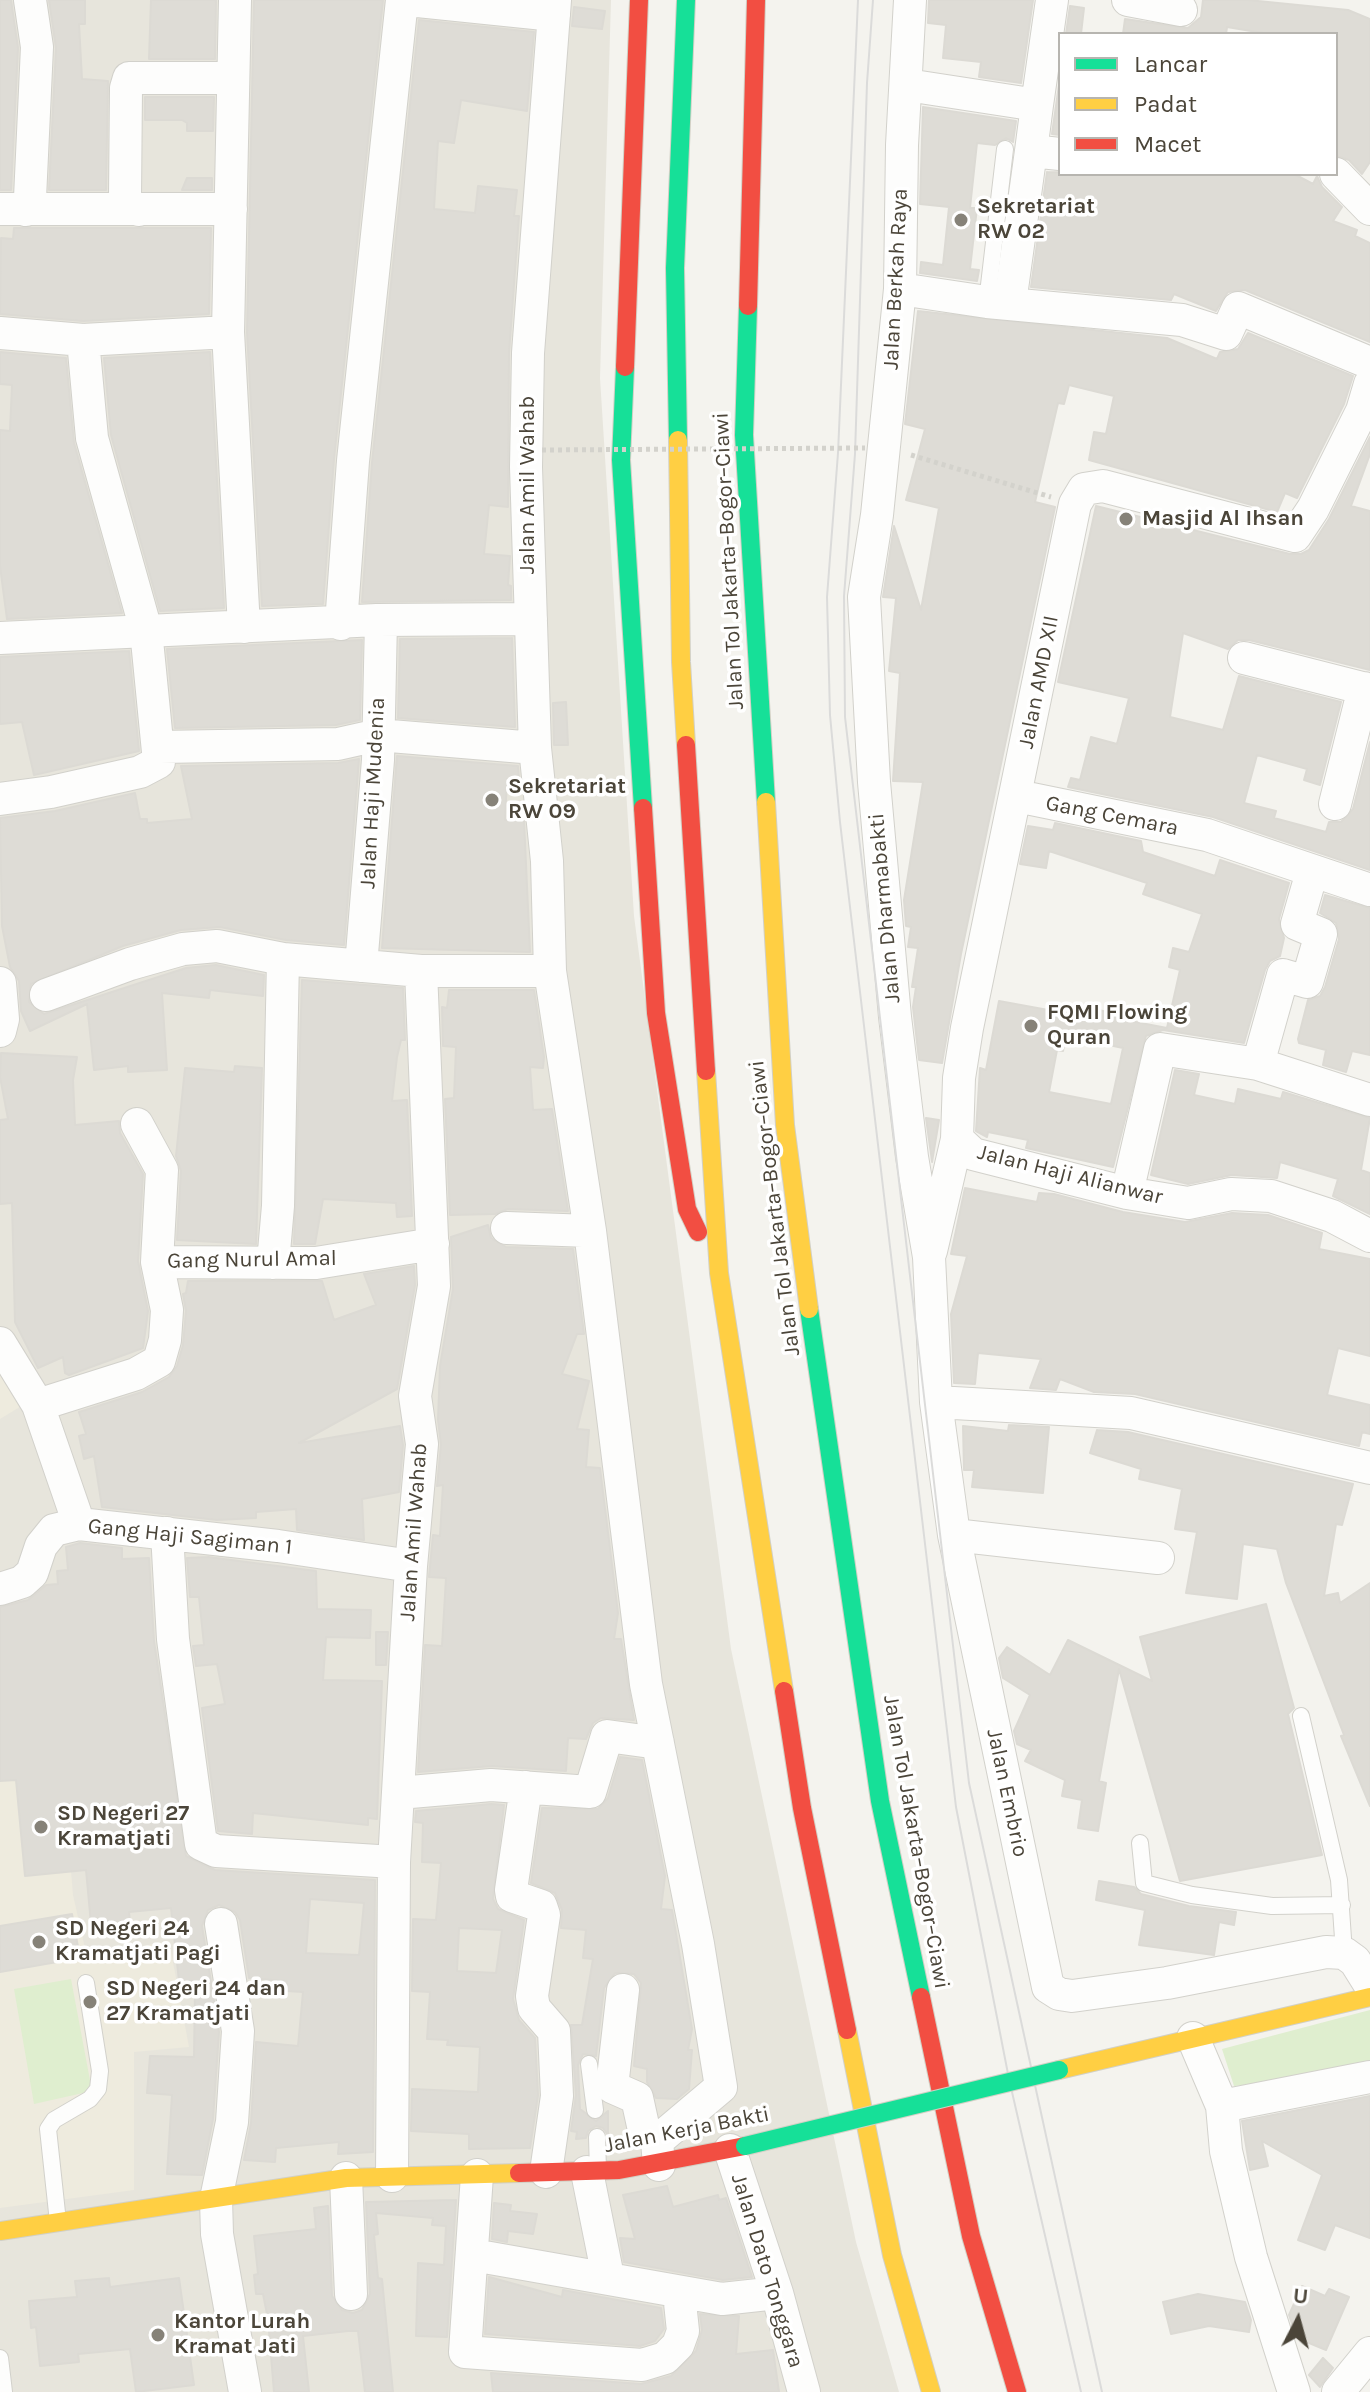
<!DOCTYPE html>
<meta charset="utf-8">
<style>
body{margin:0}
#map{position:relative;width:1370px;height:2392px;overflow:hidden;background:#f4f3ee;font-family:Karla,sans-serif}
canvas{display:block}
.legend{position:absolute;left:1058px;top:32px;width:280px;height:144px;box-sizing:border-box;background:#fff;border:2px solid #b7b5b0;margin:0;padding:10px 14px;list-style:none;font-size:24px;color:#4b4539}
.legend li{display:flex;align-items:center;gap:16px;height:40px}
.legend b{width:40px;border:2px solid #b7b5b0}
.north{position:absolute;left:1258px;top:2280px;width:80px;height:80px;-webkit-text-stroke:6px #fff;paint-order:stroke;rotate:6deg;font-size:22px;font-weight:700;line-height:32px;text-align:center;color:#4b4539}
.north::after{content:'';display:block;margin:auto;width:28px;height:36px;background:#4b4539;clip-path:polygon(50% 0,100% 100%,50% 72%,0 100%)}
</style>
<div id="map">
<canvas width="1370" height="2392"></canvas>
<ul class="legend">
<li><b style="height:10px;background:#16e098"></b>Lancar</li>
<li><b style="height:10px;background:#ffcf43"></b>Padat</li>
<li><b style="height:10px;background:#f24e42"></b>Macet</li>
</ul>
<div class="north">U</div>
</div>
<script>
const context = document.querySelector('canvas').getContext('2d');
context.lineJoin = 'round';
function fillPath(path, color) {
  context.fillStyle = color;
  context.fill(path, 'evenodd');
}
function toPath(rows) {
  const path = new Path2D();
  for (const r of rows) {
    path.moveTo(r[0], r[1]);
    for (let i = 2; i < r.length; i += 2) path.lineTo(r[i], r[i + 1]);
  }
  return path;
}
function strokePath(path, color, width, dash) {
  context.strokeStyle = color;
  context.lineWidth = width;
  context.lineCap = dash ? 'butt' : 'round';
  context.setLineDash(dash || []);
  context.stroke(path);
}
function write(font, color, halo, rows, align = 'center') {
  context.font = font + ' Karla,sans-serif';
  context.lineWidth = 7;
  context.setLineDash([]);
  context.textBaseline = 'middle';
  context.strokeStyle = halo;
  context.fillStyle = color;
  for (const [text, x, y, turn = 0] of rows) {
    context.save();
    context.translate(x, y);
    context.rotate((+turn || 0) * Math.PI / 180);
    context.textAlign = isNaN(turn) ? turn : align;
    if (halo) context.strokeText(text, 0, 0);
    context.fillText(text, 0, 0);
    context.restore();
  }
}
fillPath(toPath([
 [0,0,611,0,600,378,634,916,731,1649,856,2242,899,2392,0,2392]
]), '#e7e5dc');
fillPath(toPath([
 [0,1359,28,1402,0,1419],
 [59,1725,73,1895,87,1957,169,1941,189,2047,134,2052,134,2190,0,2208,0,1731]
]), '#eeebde');
fillPath(toPath([
 [71,1979,92,2091,34,2104,14,1989],
 [1370,2010,1370,2068,1290,2082,1234,2086,1222,2049]
]), '#dfeecf');
const building = toPath([
 [0,0,11,0,18,48,11,190,0,190,0,0],
 [49,0,85,0,85,24,79,24,82,79,108,81,106,190,49,190,56,48,49,0],
 [151,0,216,0,215,59,149,59,151,0],
 [254,0,383,0,334,459,323,604,262,606,247,332,254,0],
 [929,0,1033,0,1021,83,979,77,981,62,943,58,946,25,928,23,929,0],
 [1203,0,1248,0,1348,10,1370,19,1370,162,1362,174,1349,160,1336,156,1336,34,1269,34,1227,27,1226,34,1123,34,1125,19,1188,28,1201,17,1203,0],
 [1070,6,1084,8,1081,34,1066,34,1070,6],
 [574,7,605,11,602,29,572,26,574,7],
 [419,20,534,32,527,111,461,100,454,143,438,141,434,209,475,213,478,186,517,190,514,216,519,216,509,353,508,507,489,505,484,554,510,556,508,585,511,586,511,600,362,602,372,463,419,20],
 [1060,78,1060,135,1052,134,1060,78],
 [145,97,214,97,213,131,187,131,187,123,182,120,145,120,145,97],
 [923,107,1016,121,1013,142,1006,138,995,145,977,143,970,208,977,208,970,269,979,270,977,281,920,273,921,262,943,265,949,207,920,204,923,107],
 [1047,172,1294,174,1313,184,1317,176,1322,187,1342,207,1333,221,1357,230,1355,236,1370,243,1370,342,1245,290,1228,292,1216,311,1174,294,1171,300,1031,287,1047,172],
 [187,178,212,178,212,190,182,190,187,178],
 [14,228,211,228,209,314,83,321,0,314,1,238,13,239,14,228],
 [918,311,1167,338,1217,359,1220,352,1238,349,1248,333,1353,376,1344,404,1297,498,1285,493,1277,512,1089,460,1094,432,1106,434,1114,396,1069,385,1064,404,1058,403,1035,502,1055,507,961,954,942,1063,919,1060,913,1007,916,987,912,987,918,948,908,947,911,927,906,926,904,900,923,782,893,781,900,673,889,671,896,598,883,597,894,526,921,610,939,508,906,500,925,429,905,424,918,311],
 [0,352,66,358,74,443,122,613,7,619,0,566,0,430,10,431,12,385,0,384,0,352],
 [210,352,224,608,160,611,111,435,104,358,210,352],
 [1370,437,1370,454,1351,506,1370,511,1370,670,1249,640,1238,640,1228,649,1183,633,1170,717,1223,730,1239,676,1341,702,1320,785,1304,780,1307,769,1257,755,1244,803,1276,811,1274,818,1326,832,1329,822,1341,822,1353,809,1370,742,1370,870,1213,817,1068,787,1071,778,1080,780,1091,737,1117,744,1129,698,1058,682,1096,506,1290,554,1301,554,1309,550,1329,519,1370,437],
 [512,638,515,727,398,718,400,639,512,638],
 [362,640,360,720,336,725,175,728,167,649,362,640],
 [129,651,139,751,34,775,22,722,0,724,0,657,129,651],
 [566,702,568,745,554,745,553,703,566,702],
 [397,756,518,766,519,780,507,779,505,820,524,820,530,952,382,948,397,756],
 [359,759,344,945,286,940,220,927,181,930,123,946,31,984,29,1002,44,1014,186,968,216,965,264,975,263,996,210,990,209,998,162,993,167,1070,128,1072,128,1066,94,1070,87,1004,30,1031,21,1011,19,981,10,967,2,926,0,818,55,811,135,793,140,819,147,819,147,823,192,819,181,766,338,763,359,759],
 [1055,823,1141,841,1143,852,1215,876,1220,860,1289,883,1279,919,1284,938,1280,956,1270,961,1265,970,1244,1043,1163,1030,1146,1036,1113,1167,1026,1148,1028,1140,988,1132,987,1137,976,1131,980,1068,986,1070,999,1001,1092,1018,1094,1009,1121,1015,1120,1019,1167,1028,1180,970,1169,967,1173,948,1189,952,1202,914,1143,894,1147,883,1049,851,1046,868,1020,864,1028,826,1053,830,1055,823],
 [1066,1036,1123,1048,1111,1104,1049,1092,1057,1050,1063,1051,1066,1036],
 [1325,895,1370,908,1370,1055,1352,1051,1346,1072,1323,1065,1326,1050,1299,1043,1298,1039,1308,1000,1320,996,1325,987,1339,939,1336,923,1320,913,1325,895],
 [302,980,403,988,405,1040,401,1040,397,1057,392,1101,407,1100,412,1216,397,1217,396,1203,323,1199,315,1244,294,1244,302,980],
 [449,990,534,990,544,1057,543,1068,530,1067,533,1110,552,1109,568,1211,508,1209,495,1214,450,1215,445,1099,454,1098,456,1047,443,1046,442,1007,447,1008,449,990],
 [1,1053,77,1057,73,1080,75,1125,119,1121,120,1133,143,1174,138,1261,148,1311,143,1348,69,1375,65,1373,63,1357,38,1368,15,1322,12,1203,0,1204,0,1120,8,1119,0,1077,1,1053],
 [235,1066,262,1068,256,1244,177,1240,181,1171,176,1156,185,1068,234,1072,235,1066],
 [1175,1070,1199,1074,1194,1095,1235,1104,1238,1089,1281,1099,1283,1092,1370,1118,1361,1170,1370,1173,1370,1214,1333,1196,1338,1179,1280,1162,1277,1178,1232,1175,1188,1184,1151,1175,1175,1070],
 [926,1118,939,1120,932,1162,931,1154,926,1118],
 [965,1188,1037,1202,1039,1193,1054,1194,1123,1212,1185,1222,1232,1213,1268,1215,1322,1233,1319,1249,1370,1259,1370,1356,1338,1348,1327,1395,1370,1405,1370,1434,1362,1432,1359,1446,1135,1394,1094,1392,1060,1379,1056,1390,1030,1388,1041,1359,978,1353,975,1384,954,1383,951,1314,967,1256,951,1254,965,1188],
 [488,1225,491,1238,506,1247,573,1249,584,1334,577,1334,562,1374,589,1381,577,1429,589,1430,586,1467,600,1468,618,1613,614,1639,621,1639,634,1720,601,1718,593,1723,586,1739,568,1738,566,1771,492,1766,418,1772,425,1645,442,1646,446,1578,429,1577,433,1535,440,1536,443,1485,437,1486,441,1445,438,1420,440,1366,453,1289,451,1237,488,1225],
 [414,1266,415,1285,397,1389,299,1443,400,1426,403,1445,399,1492,362,1499,364,1540,297,1530,296,1509,256,1512,256,1518,217,1520,102,1507,94,1456,84,1459,79,1436,86,1434,79,1412,142,1392,169,1377,177,1366,183,1345,186,1311,183,1294,186,1293,188,1281,322,1281,334,1320,376,1305,364,1274,414,1266],
 [1009,1425,1049,1427,1043,1493,972,1487,974,1470,964,1470,963,1426,1008,1431,1009,1425],
 [1097,1430,1128,1432,1353,1484,1342,1525,1336,1524,1324,1596,1338,1593,1340,1603,1370,1583,1370,1806,1341,1736,1344,1735,1286,1583,1277,1549,1243,1544,1237,1599,1186,1593,1197,1532,1175,1529,1182,1489,1139,1479,1141,1469,1090,1453,1097,1430],
 [80,1543,122,1548,122,1559,149,1558,154,1641,186,1856,215,1870,375,1880,373,2152,338,2154,339,2142,276,2148,275,2162,244,2160,251,2123,256,2042,298,2046,303,1992,286,1991,287,1981,249,1978,240,1920,235,1912,219,1905,208,1910,202,1926,219,2032,213,2119,202,2175,167,2174,172,2095,147,2093,150,2056,194,2057,195,1989,180,1990,171,1908,129,1912,130,1921,91,1924,86,1870,25,1876,16,1780,0,1781,0,1607,28,1600,46,1585,58,1584,57,1571,68,1570,66,1547,80,1543],
 [310,1899,364,1903,359,1955,306,1953,310,1899],
 [208,1557,316,1571,317,1609,371,1610,370,1638,326,1637,323,1680,382,1681,377,1819,368,1818,368,1825,253,1813,252,1834,218,1831,202,1708,225,1704,217,1664,196,1666,193,1646,204,1645,199,1597,190,1597,187,1558,208,1557],
 [1266,1604,1294,1708,1288,1714,1322,1855,1180,1881,1119,1669,1099,1781,1106,1783,1098,1831,1078,1828,1082,1800,1062,1796,1065,1780,1025,1761,1031,1750,1017,1744,1014,1731,1030,1695,1003,1678,999,1658,1007,1647,1050,1675,1068,1640,1152,1681,1140,1637,1266,1604],
 [376,1632,388,1632,386,1665,376,1665,376,1632],
 [620,1757,642,1760,665,1876,661,1909,672,1910,692,2029,688,2050,692,2050,689,2089,677,2099,656,2098,647,2082,647,2069,634,2066,641,1983,634,1974,615,1973,604,1988,596,2056,583,2054,578,2065,580,2109,596,2121,608,2111,608,2135,603,2128,596,2126,588,2131,586,2138,576,2139,577,2132,571,2131,576,2095,571,2025,582,2025,593,1959,583,1958,586,1930,561,1928,562,1910,555,1893,531,1883,542,1808,598,1809,608,1798,620,1757],
 [491,1804,504,1805,493,1899,498,1909,524,1920,513,1999,519,2020,535,2038,538,2095,530,2148,469,2149,469,2134,411,2131,412,2089,478,2092,480,2047,447,2045,448,2040,427,2039,430,1992,412,1991,413,1919,436,1920,441,1863,422,1862,423,1823,415,1822,416,1811,491,1804],
 [459,1928,502,1930,496,1973,457,1971,459,1928],
 [1099,1881,1134,1887,1141,1894,1189,1906,1236,1912,1234,1925,1219,1922,1214,1955,1139,1945,1145,1910,1096,1900,1099,1881],
 [72,1914,80,1958,0,1972,0,1926,72,1914],
 [1370,2096,1370,2238,1335,2225,1325,2250,1298,2240,1322,2175,1262,2141,1268,2166,1250,2170,1242,2121,1370,2096],
 [667,2186,673,2207,718,2195,719,2200,726,2198,752,2277,723,2280,624,2262,620,2238,635,2239,623,2195,667,2186],
 [456,2200,447,2337,416,2336,418,2263,444,2265,446,2226,432,2225,433,2218,376,2213,378,2234,374,2235,378,2278,382,2279,393,2392,365,2392,358,2331,348,2331,303,2336,309,2392,274,2392,268,2319,263,2294,256,2294,254,2275,258,2274,254,2236,316,2229,314,2208,328,2206,332,2296,342,2310,353,2313,362,2310,370,2294,366,2202,456,2200],
 [494,2203,511,2205,510,2211,537,2214,533,2234,508,2231,507,2242,492,2239,494,2203],
 [489,2277,562,2297,563,2290,661,2308,664,2329,655,2341,640,2346,485,2334,489,2277],
 [109,2278,110,2287,179,2278,194,2385,136,2392,130,2349,78,2354,79,2362,40,2366,36,2327,31,2328,29,2301,77,2297,75,2281,109,2278],
 [1302,2286,1325,2296,1329,2289,1349,2297,1326,2350,1297,2338,1289,2315,1302,2286],
 [1198,2294,1245,2302,1251,2320,1249,2332,1209,2326,1171,2334,1163,2302,1198,2294],
 [700,2314,739,2316,736,2354,773,2350,779,2392,493,2392,491,2373,641,2384,671,2376,696,2351,702,2330,700,2314],
 [1323,2358,1333,2368,1320,2387,1309,2375,1323,2358]
]);
fillPath(building, '#dedcd6');
strokePath(building, '#dcdad4', 2);
const lane = toPath([
 [987,302,1005,149],
 [1301,1716,1339,1880,1344,1953],
 [1140,1843,1144,1883,1192,1895,1272,1906,1342,1905],
 [589,2064,595,2110],
 [597,2137,598,2170],
 [58,2222,48,2129,54,2120,90,2099,98,2089,100,2071,86,1983],
 [0,2358,4,2392]
]);
const street = toPath([
 [235,0,228,332,244,627],
 [408,0,554,15],
 [555,0,528,353,526,467,535,748,547,861,550,971,590,1231,646,1684,698,1944,721,2087,657,2141,659,2165],
 [910,0,902,145,900,289,877,515,864,597,874,782,895,1017,912,1157,929,1257,936,1402,954,1535,1048,1987,1059,1994,1072,1996,1167,1983,1326,1952,1344,1953,1355,1961,1370,1985],
 [1128,0,1181,10],
 [907,85,1037,105,1031,151,1060,154],
 [1037,105,1052,0],
 [1336,174,1370,209],
 [0,209,231,209],
 [26,210,30,198,37,47,30,0],
 [139,210,126,205,125,198,126,88,129,78,233,78],
 [900,289,987,302,1182,320,1226,334,1238,308,1370,363],
 [1010,303,1031,151],
 [0,333,83,340,228,332],
 [341,624,353,461,402,0],
 [0,638,377,620,531,619],
 [1244,658,1370,690],
 [160,747,338,744,378,735,535,748],
 [1017,796,1207,835,1370,890],
 [0,799,51,792,140,772,159,762,146,630,92,438,83,340],
 [1335,804,1364,688],
 [361,966,378,760,381,620],
 [0,983,3,1019,0,1031],
 [46,995,130,964,183,949,217,946,283,959,421,971,550,971],
 [1258,1064,1283,975,1307,982,1321,934,1297,924,1312,872],
 [137,1124,162,1170,157,1262],
 [957,1139,973,1154,1127,1193,1188,1203,1231,1194,1271,1196,1332,1216,1370,1236],
 [1127,1193,1160,1049,1258,1064,1370,1100],
 [507,1228,590,1231],
 [931,1251,957,1139,959,1078,967,1028,1075,504,1084,489,1103,486,1295,536,1313,509,1362,411,1370,384],
 [273,1263,278,1206,283,959],
 [0,1343,38,1405,79,1524],
 [936,1402,1131,1413,1370,1468],
 [38,1405,136,1374,159,1361,165,1340,167,1310,157,1262,316,1263,433,1244],
 [167,1533,173,1639,201,1844,216,1851,394,1862],
 [954,1535,1158,1558],
 [0,1589,22,1582,32,1573,41,1546,54,1530,79,1524,278,1546,411,1566],
 [526,1787,511,1890,512,1896,541,1906,544,1915,532,1996,534,2008,554,2031,557,2096,546,2172],
 [399,1793,491,1785,590,1792,607,1736,658,1743],
 [221,1924,238,2031,232,2122,216,2199,217,2234,245,2392],
 [623,1990,612,2087,637,2098,644,2130,657,2141],
 [1193,2038,1222,2106,1226,2151,1251,2257,1294,2392],
 [1222,2106,1370,2077],
 [730,2150,777,2293,804,2392],
 [587,2172,608,2277],
 [477,2175,465,2352,642,2365,665,2358,678,2345,683,2331,679,2293],
 [392,2176,394,1862,411,1566,422,1444,415,1396,434,1286,421,971],
 [346,2178,351,2294],
 [473,2255,722,2299,777,2293],
 [1338,2392,1370,2353]
]);
const fast = toPath([
 [748,306,744,435,766,802],
 [625,367,621,460,643,808],
 [678,440,675,268,686,0],
 [809,1309,880,1801,921,1997]
]);
const slow = toPath([
 [678,440,681,662,686,745],
 [766,802,785,1125,809,1309],
 [706,1071,719,1273,784,1691],
 [847,2030,892,2255,931,2392],
 [1059,2070,1370,1997],
 [0,2231,346,2178,519,2173]
]);
const jam = toPath([
 [748,306,756,0],
 [625,367,639,0],
 [686,745,706,1071],
 [643,808,656,1013,687,1209,698,1232],
 [784,1691,802,1808,847,2030],
 [921,1997,971,2236,1017,2392],
 [519,2173,619,2170,745,2146]
]);
strokePath(lane, '#d2d1cb', 18);
strokePath(street, '#d2d1cb', 34);
strokePath(fast, '#d2d0c5', 20);
strokePath(slow, '#d2d0c5', 20);
strokePath(jam, '#d2d0c5', 20);
strokePath(toPath([
 [911,455,1051,497]
]), '#d3d2cc', 5, [4, 4]);
strokePath(lane, '#fdfdfc', 16);
strokePath(street, '#fdfdfc', 32);
strokePath(fast, '#16e098', 18);
strokePath(slow, '#ffcf43', 18);
strokePath(jam, '#f24e42', 18);
strokePath(toPath([
 [858,0,838,453,827,597,830,715,840,822,956,1807,1009,2079,1081,2392],
 [873,0,867,83,855,454,844,596,845,717,969,1783,1102,2392]
]), '#dbdbda', 2);
const fastBridge = toPath([
 [745,2146,1059,2070]
]);
strokePath(fastBridge, '#d2d0c5', 20, []);
strokePath(toPath([
 [542,450,865,448]
]), '#d3d2cc', 5, [4, 4]);
strokePath(fastBridge, '#16e098', 18);
for (const [x, y, r, color] of [
 [961,220,8,"#868278"],
 [1126,519,8,"#868278"],
 [492,800,8,"#868278"],
 [1031,1026,8,"#868278"],
 [41,1827,8,"#868278"],
 [39,1942,8,"#868278"],
 [90,2002,8,"#868278"],
 [158,2335,8,"#868278"]
]) {
  const dot = new Path2D();
  dot.arc(x, y, r, 0, 2 * Math.PI);
  context.fillStyle = color;
  context.fill(dot);
  strokePath(dot, '#fff', 3);
}
write('bold 22px', '#4b4539', '#fff', [
 ["Sekretariat",977,207],
 ["RW 02",977,232],
 ["Masjid Al Ihsan",1142,519],
 ["Sekretariat",508,787],
 ["RW 09",508,812],
 ["FQMI Flowing",1047,1013],
 ["Quran",1047,1038],
 ["SD Negeri 27",57,1814],
 ["Kramatjati",57,1839],
 ["SD Negeri 24",55,1929],
 ["Kramatjati Pagi",55,1954],
 ["SD Negeri 24 dan",106,1989],
 ["27 Kramatjati",106,2014],
 ["Kantor Lurah",174,2322],
 ["Kramat Jati",174,2347]
], 'left');
write('22px', '#4b4539', '#fff', [
 ["Jalan Berkah Raya",896,279,-87],
 ["Jalan Amil Wahab",528,485,-90],
 ["Jalan Tol Jakarta–Bogor–Ciawi",729,561,-93],
 ["Jalan AMD XII",1039,682,-79],
 ["Jalan Haji Mudenia",373,793,-87],
 ["Gang Cemara",1112,816,11],
 ["Jalan Dharmabakti",885,908,-95],
 ["Jalan Haji Alianwar",1070,1175,14],
 ["Jalan Tol Jakarta–Bogor–Ciawi",775,1208,-97],
 ["Gang Nurul Amal",252,1260,-1],
 ["Jalan Amil Wahab",414,1532,-86],
 ["Gang Haji Sagiman 1",190,1537,6],
 ["Jalan Embrio",1007,1793,78],
 ["Jalan Tol Jakarta–Bogor–Ciawi",916,1842,80],
 ["Jalan Kerja Bakti",687,2130,-11],
 ["Jalan Dato Tonggara",767,2271,73]
]);
</script>
